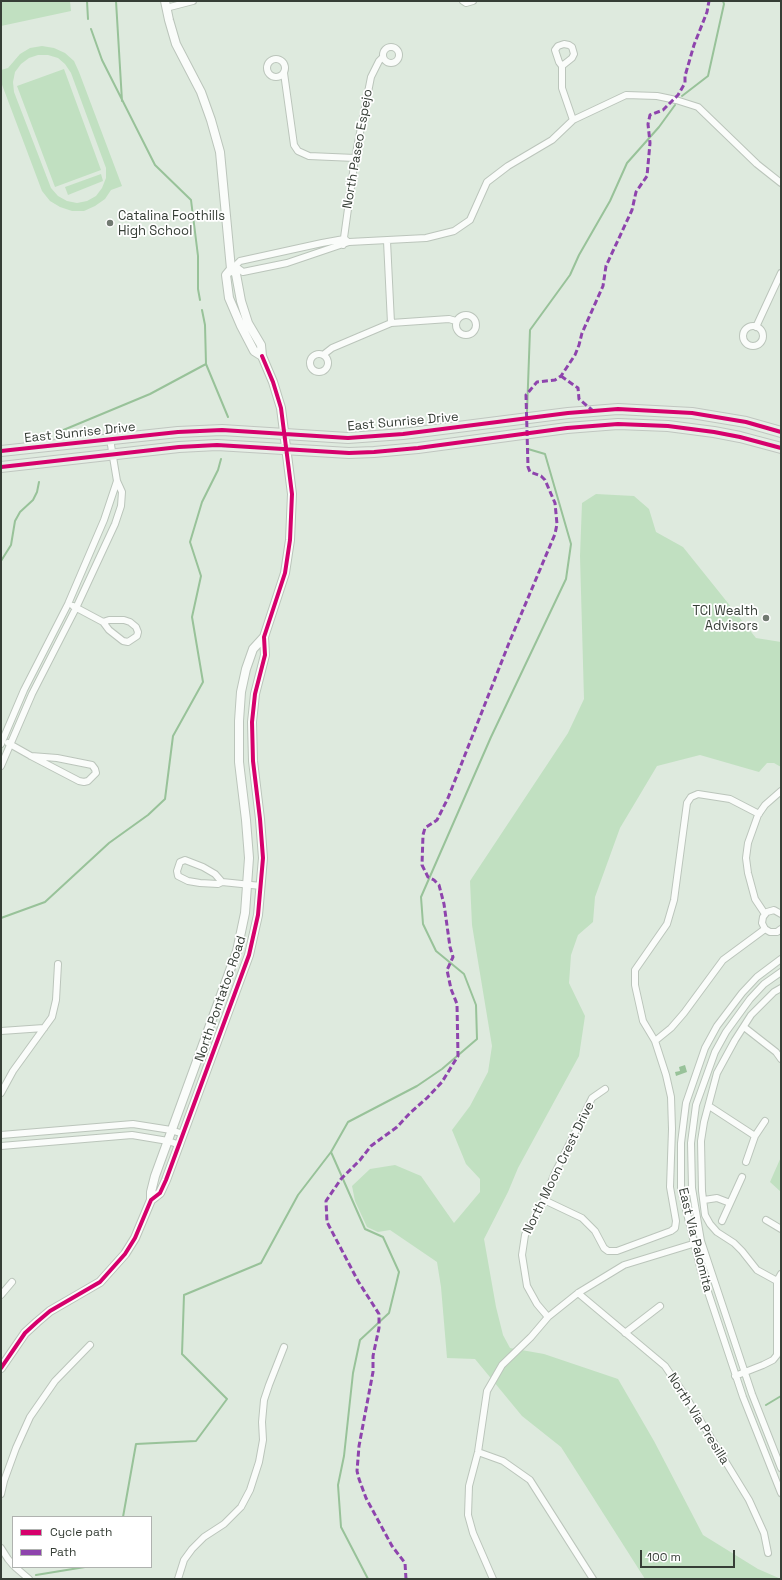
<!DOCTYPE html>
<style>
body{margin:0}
#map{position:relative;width:782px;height:1580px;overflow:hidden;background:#deeade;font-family:"Space Grotesk",sans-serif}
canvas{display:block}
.frame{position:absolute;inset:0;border:2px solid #363e36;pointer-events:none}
.legend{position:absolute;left:12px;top:1516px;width:140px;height:52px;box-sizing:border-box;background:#fff;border:1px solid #afb2af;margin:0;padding:5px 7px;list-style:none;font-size:12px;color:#363e36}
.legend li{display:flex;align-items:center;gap:8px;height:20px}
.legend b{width:20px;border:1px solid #afb2af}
.scale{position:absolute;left:640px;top:1550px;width:95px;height:18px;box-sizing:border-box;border:2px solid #363e36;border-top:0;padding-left:5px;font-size:12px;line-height:14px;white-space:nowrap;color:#363e36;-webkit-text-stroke:3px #fff;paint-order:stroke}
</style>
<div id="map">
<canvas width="782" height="1580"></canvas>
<div class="frame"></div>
<ul class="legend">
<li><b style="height:5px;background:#d6006c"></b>Cycle path</li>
<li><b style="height:5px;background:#8e44ad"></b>Path</li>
</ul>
<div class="scale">100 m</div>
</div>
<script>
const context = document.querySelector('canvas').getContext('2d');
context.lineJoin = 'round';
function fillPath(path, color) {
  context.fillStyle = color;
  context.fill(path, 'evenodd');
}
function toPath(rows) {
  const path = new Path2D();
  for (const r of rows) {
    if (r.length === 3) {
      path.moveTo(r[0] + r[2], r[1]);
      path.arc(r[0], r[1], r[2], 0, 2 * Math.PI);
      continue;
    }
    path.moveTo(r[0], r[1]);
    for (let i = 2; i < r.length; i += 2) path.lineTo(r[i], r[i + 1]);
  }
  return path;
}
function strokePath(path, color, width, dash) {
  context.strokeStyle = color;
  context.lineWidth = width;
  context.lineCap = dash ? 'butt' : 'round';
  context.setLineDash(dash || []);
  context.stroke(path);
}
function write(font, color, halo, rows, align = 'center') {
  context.font = font + ' "Space Grotesk",sans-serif';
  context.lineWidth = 3.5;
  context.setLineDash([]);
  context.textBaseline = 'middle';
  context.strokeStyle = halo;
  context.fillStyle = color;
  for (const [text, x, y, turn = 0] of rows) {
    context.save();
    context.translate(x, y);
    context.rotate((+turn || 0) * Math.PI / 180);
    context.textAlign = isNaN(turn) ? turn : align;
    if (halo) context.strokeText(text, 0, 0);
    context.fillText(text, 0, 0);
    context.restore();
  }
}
fillPath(toPath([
 [1,1,70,1,71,11,1,26],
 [42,46,54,48,65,53,74,61,79,72,122,186,111,190,105,199,95,206,84,211,72,211,60,207,50,201,42,191,1,82,1,70,8,68,20,54,30,48],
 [38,55,48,55,58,58,65,64,71,73,106,168,106,178,102,188,96,196,87,201,77,203,67,201,58,196,51,188,14,92,13,82,15,72,21,64,29,58],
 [64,69,101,170,55,187,17,86],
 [101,174,103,181,68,195,65,187],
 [596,494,634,496,649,509,656,532,683,547,756,638,781,642,781,767,774,763,767,763,759,772,700,755,657,766,620,828,595,897,593,922,578,935,571,955,569,983,585,1016,579,1056,518,1168,508,1192,484,1239,496,1307,503,1335,510,1348,544,1354,618,1379,654,1441,703,1535,758,1569,781,1579,645,1579,561,1447,522,1416,475,1359,447,1358,441,1287,437,1262,390,1230,378,1232,367,1227,355,1201,352,1186,370,1169,395,1165,421,1176,454,1223,480,1192,480,1179,466,1164,452,1130,470,1106,488,1072,492,1046,472,925,470,881,568,733,584,699,580,556,582,503],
 [781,1157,781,1192,770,1182]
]), '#c1e0c1');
fillPath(toPath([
 [685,1065,687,1072,676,1076,675,1072,680,1071,679,1067]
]), '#98c299');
strokePath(toPath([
 [87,1,88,19],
 [116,1,122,101],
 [91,29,102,60,155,165,191,200,198,256,198,289,200,300],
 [682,96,708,76,724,4,723,1],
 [202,310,205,325,206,364,228,417],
 [527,412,530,330,570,275,579,255,610,201,627,163,659,127,675,105],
 [61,431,150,394,206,364],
 [1,561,11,545,15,521,20,512,33,500,37,492,39,482],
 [1,918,45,902,109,843,148,815,165,799,173,736,203,682,192,617,201,576,190,542,202,502,218,470,221,459],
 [766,1405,781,1396],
 [123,1517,136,1444,196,1441,227,1399,182,1354,184,1295,261,1263,298,1195,331,1152],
 [36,1575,85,1567],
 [368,1579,341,1527,338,1485,344,1456,353,1373,360,1340,389,1313,399,1272,383,1237,365,1229,331,1152,348,1122,417,1086,442,1069,477,1039,476,1005,464,974,436,951,423,924,421,897,491,737,566,579,571,544,545,454,528,449]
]), '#98c299', 2);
const minor = toPath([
 [463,1,466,3,473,1],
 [166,8,193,1],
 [391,55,8],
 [276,68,9],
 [562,66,572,58,574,54,572,47,569,45,564,44,558,46,555,50,559,62,562,66,562,88,573,120],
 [284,73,294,145,298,151,309,156,355,158],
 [387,241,391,323],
 [343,245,355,158,371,77,379,61,383,57],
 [232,266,235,266,240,261,322,243,344,239,346,240],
 [235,266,243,272,287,263,349,242,426,238,454,231,470,220,487,182,508,166,552,140,573,120,626,95,657,96,676,100,698,107,757,164,781,183],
 [466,325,10],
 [753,336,10],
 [756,327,781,273],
 [319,363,9],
 [323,355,332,348,391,323,449,319,456,321],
 [73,606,103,622,109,630,123,641,128,642,137,636,138,632,136,627,130,622,124,620,109,620,103,622],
 [8,743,31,756,79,781,84,782,88,781,96,773,95,769,92,765,57,758,31,756],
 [1,744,24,690,68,604,104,520,117,481],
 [1,766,32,694,76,608,115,524,121,506,122,492,117,481,110,439],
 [222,882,215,874,203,867,185,860,180,862,177,871,178,876,188,881,200,883,218,884,222,882,261,886],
 [765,914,755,899,748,873,746,858,748,843,758,815,765,805,781,791],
 [781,914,774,910,767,912,763,917,762,923,765,929,770,932,777,932,781,929],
 [781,959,757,977,742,993,717,1026,705,1048,686,1103,681,1143,681,1189,701,1271,743,1397,781,1493],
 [781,972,764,984,750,999,726,1032,715,1052,696,1105,691,1143,692,1188,701,1241,752,1394,781,1468],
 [744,1027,776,1052,781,1059],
 [1,1031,44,1028],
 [655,1041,671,1028,684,1013,723,960,765,929],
 [1,1093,13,1071,52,1017,56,1000,58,964],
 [709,1106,755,1136],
 [1,1135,133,1124,171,1130,183,1134],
 [1,1146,132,1135,168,1141,180,1145],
 [746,1162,755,1136,765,1121],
 [544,1200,582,1218,595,1231,604,1248,608,1251,617,1251,671,1231,675,1228,676,1221,670,1187,672,1129,671,1097,666,1075,655,1041,643,1021,635,985,635,970,667,924,674,900,687,803,691,797,698,794,730,799,759,814],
 [704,1200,717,1198,730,1203],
 [766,1220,781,1229],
 [722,1221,742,1177],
 [777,1281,757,1270,742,1251,734,1243,717,1232,710,1224,705,1215,702,1191,701,1141,704,1122,717,1073,735,1040,751,1015,774,992,781,988],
 [578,1293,665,1366,686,1397,749,1500,764,1533,768,1553],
 [1,1295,12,1282],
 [548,1317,537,1304,527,1286,522,1255,525,1235,544,1200,554,1175,592,1098,605,1089],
 [625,1333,660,1306],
 [735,1376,763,1365,773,1360,777,1355,777,1281,781,1274],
 [478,1452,503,1461,530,1480,593,1579],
 [1,1494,4,1481,16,1448,30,1417,55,1381,90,1345],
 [1,1548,8,1559,13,1565],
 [15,1567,29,1579],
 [178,1579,184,1560,192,1549,204,1537,224,1524,241,1507,250,1490,259,1462,263,1440,262,1422,264,1400,269,1385,284,1347],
 [493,1579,473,1533,468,1515,469,1486,478,1452,487,1391,502,1365,531,1337,548,1317,578,1293,624,1265,696,1243]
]);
const tertiary = toPath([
 [165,1,169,20,176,44,201,92,211,120,220,152,231,269,236,274,241,301,248,323,261,345,262,356,254,351,241,326,229,298,226,275,231,269],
 [151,1200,151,1192,155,1176,237,951,245,913,249,858,246,820,239,762,239,721,241,692,246,669,253,649,264,637],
 [1,1368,25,1333,37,1322,50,1311,100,1282,125,1254,135,1238,151,1200,160,1193,166,1180,249,955,258,915,263,858,260,819,253,761,252,722,255,694,265,655,264,637,285,573,290,540,292,494,281,408,273,382,262,356]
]);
const primary = toPath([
 [1,451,178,432,222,430,348,438,403,434,568,413,618,409,692,413,746,422,781,432],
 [1,467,179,447,217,445,349,453,374,452,418,448,567,428,618,424,668,426,714,432,740,437,781,448]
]);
strokePath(minor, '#bbc5bb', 8);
strokePath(tertiary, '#bbc5bb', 10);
strokePath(primary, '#c0c6c0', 12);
strokePath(minor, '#fafcfa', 6);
strokePath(tertiary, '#fafcfa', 8);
strokePath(primary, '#e6efe6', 10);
strokePath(toPath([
 [669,104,678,95,685,83,685,76,694,45,707,12,709,1],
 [561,376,578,388,579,399,592,410],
 [406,1579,405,1563,392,1546,366,1498,359,1479,357,1471,359,1446,373,1372,373,1356,379,1328,379,1314,358,1281,327,1222,326,1201,341,1179,360,1160,371,1146,397,1127,410,1113,427,1098,442,1082,458,1056,457,1004,451,989,447,970,453,957,450,947,444,904,439,885,434,880,428,877,422,865,423,835,425,828,437,820,448,798,509,643,555,534,557,524,555,503,545,480,541,476,530,472,528,467,526,395,537,382,555,380,561,376,575,355,579,345,582,333,603,286,606,266,632,210,636,192,647,176,650,143,648,124,650,115,663,110,668,105]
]), '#8e44ad', 3, [6, 3]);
strokePath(toPath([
 [1,451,178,432,222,430,348,438,403,434,568,413,618,409,692,413,746,422,781,432],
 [1,467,179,447,217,445,349,453,374,452,418,448,567,428,618,424,668,426,714,432,740,437,781,448],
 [1,1368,25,1333,37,1322,50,1311,100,1282,125,1254,135,1238,151,1200,160,1193,166,1180,249,955,258,915,263,858,260,819,253,761,252,722,255,694,265,655,264,637,285,573,290,540,292,494,281,408,273,382,262,356]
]), '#d6006c', 4);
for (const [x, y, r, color] of [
 [110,223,4,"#717a71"],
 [766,618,4,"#717a71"]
]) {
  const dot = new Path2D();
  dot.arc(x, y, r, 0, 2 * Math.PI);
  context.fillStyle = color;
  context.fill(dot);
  strokePath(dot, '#fff', 1.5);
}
write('13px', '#363e36', '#fff', [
 ["North Paseo Espejo",358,149,-80],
 ["East Sunrise Drive",403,422,-5],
 ["East Sunrise Drive",80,433,-6],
 ["North Pontatoc Road",221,999,-71],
 ["North Moon Crest Drive",559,1168,-64],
 ["East Via Palomita",695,1240,76],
 ["North Via Presilla",698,1419,58]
]);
write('13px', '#363e36', '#fff', [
 ["Catalina Foothills",118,216],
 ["High School",118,231],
 ["TCI Wealth",758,611,"right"],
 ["Advisors",758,626,"right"]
], 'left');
</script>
